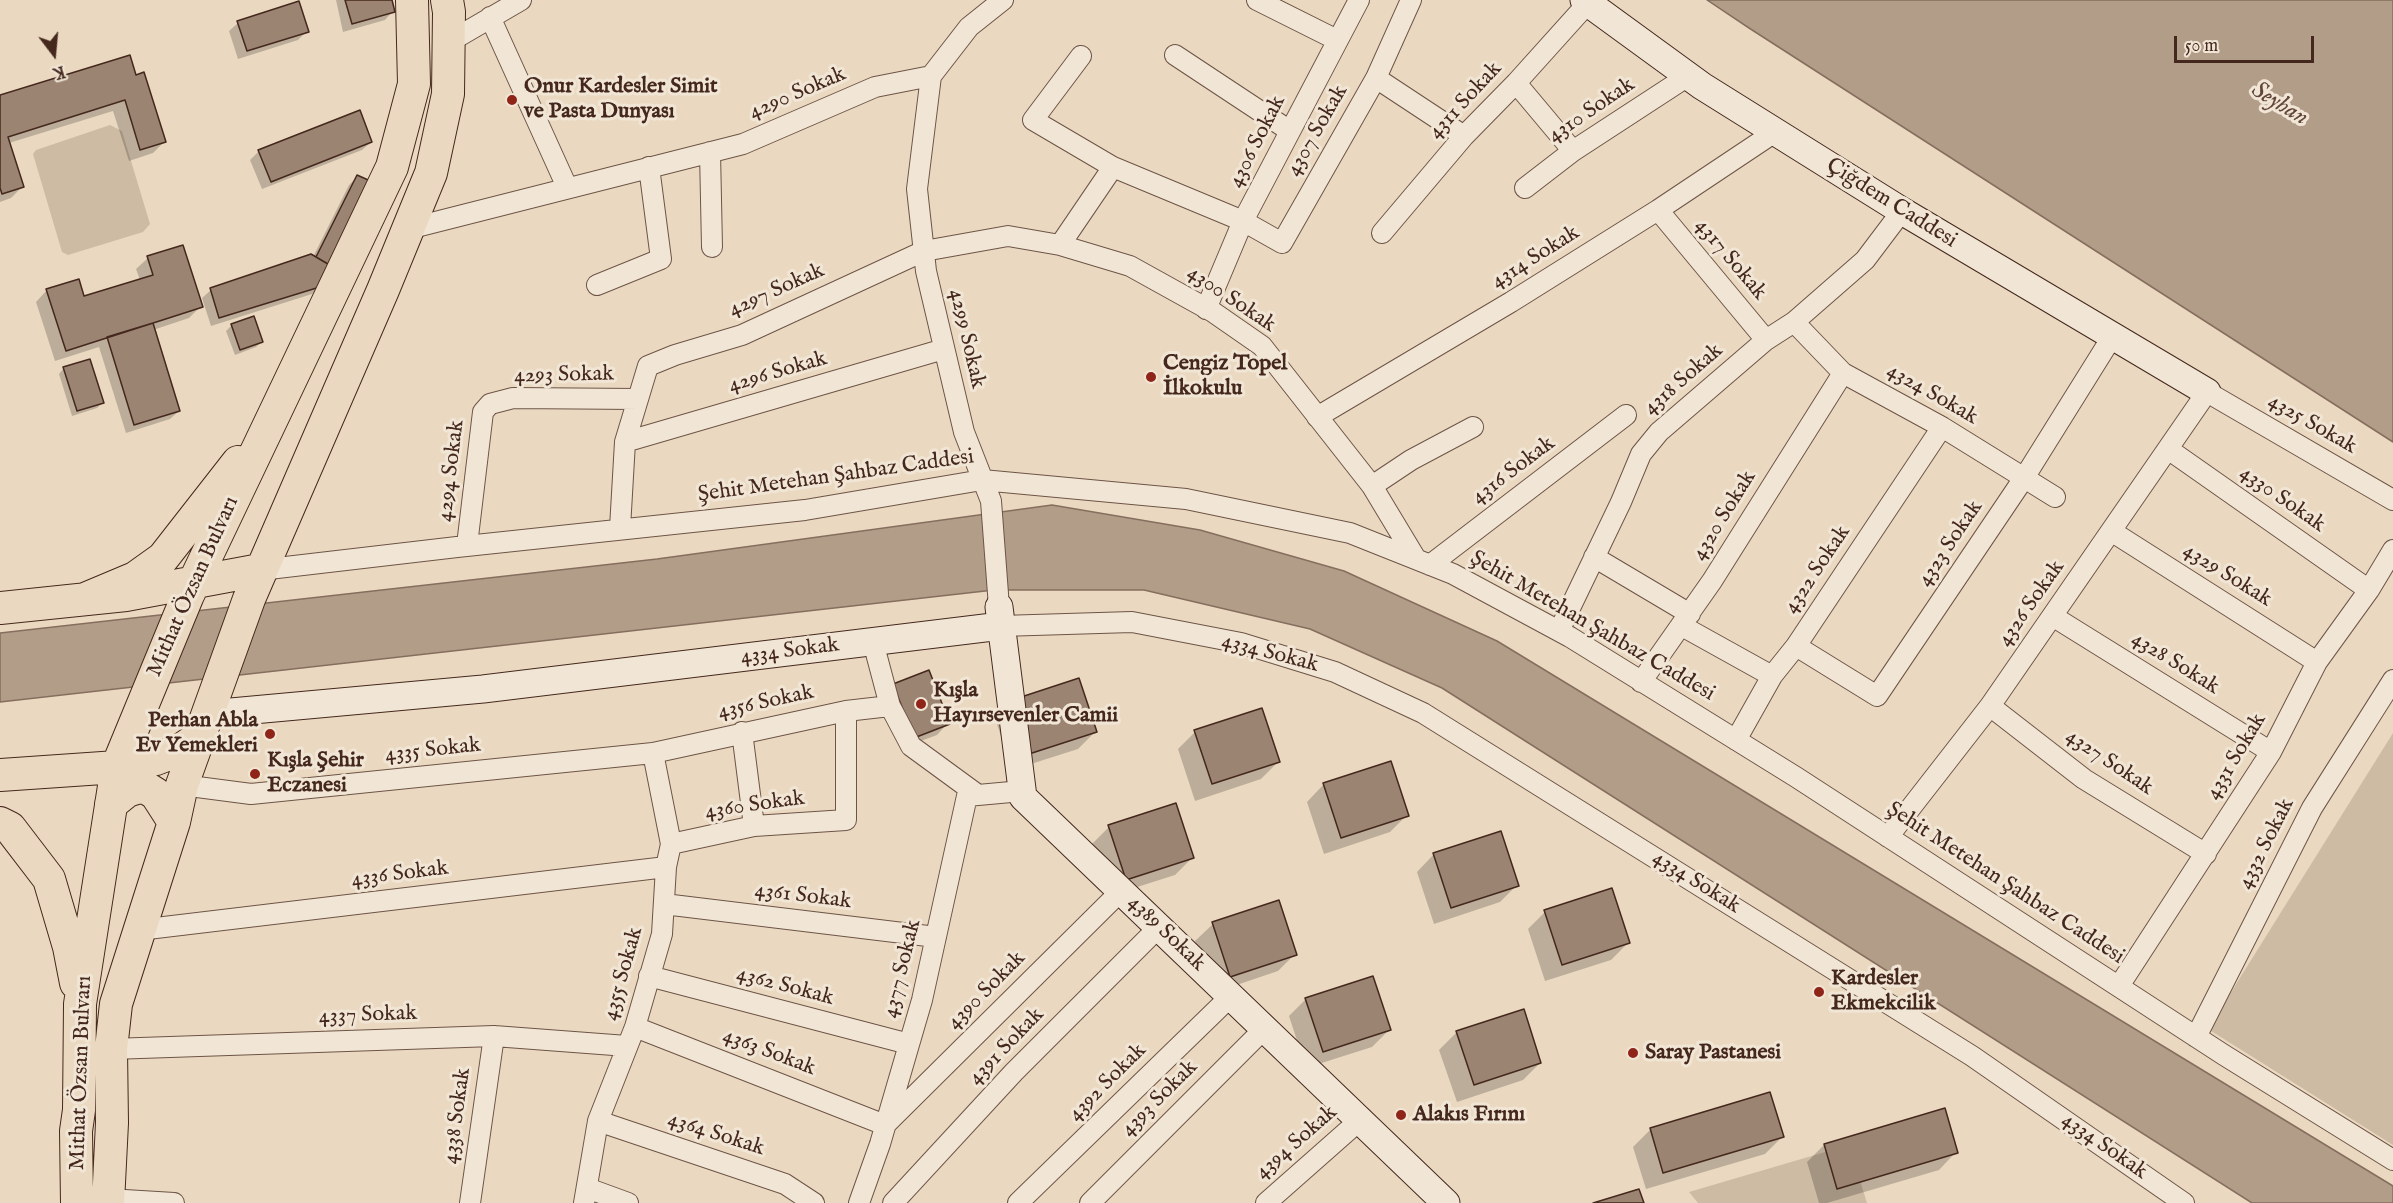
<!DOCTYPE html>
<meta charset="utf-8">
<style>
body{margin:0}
#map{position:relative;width:2393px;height:1203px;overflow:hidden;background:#ead9c0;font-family:"IM FELL English",serif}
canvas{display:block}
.north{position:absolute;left:24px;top:24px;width:60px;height:60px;-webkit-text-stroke:4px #f1e6d6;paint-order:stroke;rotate:164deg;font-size:16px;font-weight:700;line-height:24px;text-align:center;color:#45281d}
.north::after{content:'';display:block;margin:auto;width:21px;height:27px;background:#45281d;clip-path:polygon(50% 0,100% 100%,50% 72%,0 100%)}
.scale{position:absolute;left:2174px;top:36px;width:140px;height:27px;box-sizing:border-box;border:3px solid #45281d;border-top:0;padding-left:8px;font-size:18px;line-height:21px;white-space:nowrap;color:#45281d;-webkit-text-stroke:4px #f1e6d6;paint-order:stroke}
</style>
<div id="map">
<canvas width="2393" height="1203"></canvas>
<div class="north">K</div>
<div class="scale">50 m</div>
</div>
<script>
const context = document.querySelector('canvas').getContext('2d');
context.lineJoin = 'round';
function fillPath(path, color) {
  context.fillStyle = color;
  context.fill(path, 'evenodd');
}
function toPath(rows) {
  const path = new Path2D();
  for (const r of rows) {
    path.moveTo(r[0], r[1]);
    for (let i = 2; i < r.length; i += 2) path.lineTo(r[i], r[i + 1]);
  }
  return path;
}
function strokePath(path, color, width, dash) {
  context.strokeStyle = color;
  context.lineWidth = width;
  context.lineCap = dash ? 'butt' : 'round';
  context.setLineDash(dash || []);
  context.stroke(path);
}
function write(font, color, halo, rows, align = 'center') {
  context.font = font + ' "IM FELL English",serif';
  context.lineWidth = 6;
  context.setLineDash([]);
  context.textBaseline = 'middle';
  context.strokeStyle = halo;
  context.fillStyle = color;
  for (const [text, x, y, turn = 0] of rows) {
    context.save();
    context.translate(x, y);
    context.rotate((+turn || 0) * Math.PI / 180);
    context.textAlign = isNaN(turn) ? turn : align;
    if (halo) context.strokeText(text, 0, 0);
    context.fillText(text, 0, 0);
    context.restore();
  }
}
fillPath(toPath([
 [110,125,122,131,150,224,143,232,68,255,62,252,33,154,36,150],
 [2393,733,2393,1145,2208,1029],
 [1849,1145,1867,1203,1698,1203,1689,1192]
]), '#cebba4');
const water = toPath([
 [1707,0,2393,0,2393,442,1749,28,1707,0],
 [1052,505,1200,530,1344,571,1497,641,2393,1186,2393,1203,2252,1203,1442,688,1310,629,1144,590,994,590,0,702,0,633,657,559,1052,505]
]);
fillPath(water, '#b29d89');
strokePath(water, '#866e5e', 1.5);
fillPath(toPath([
 [336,0,390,0,393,11,385,20,343,32],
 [238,23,307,31,298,40,238,59,229,31],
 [135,77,164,142,153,153,129,161,113,111,9,143,22,187,11,198,0,202,0,97],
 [371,142,362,150,262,189,250,160,259,151],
 [357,177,321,285,312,294,211,326,202,298,211,290,313,257,349,185],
 [148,258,201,306,189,318,153,330,179,411,170,419,126,433,99,347,55,361,36,302,47,290,83,298,140,280,136,269],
 [232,325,261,342,256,347,235,355,226,331],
 [64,368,102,403,97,408,72,416,59,374],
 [894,685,948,723,937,735,902,748],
 [1012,701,1095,732,1078,749,1012,770,995,718],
 [1195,732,1278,762,1261,779,1195,801,1178,749],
 [1324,784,1407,815,1390,832,1324,854,1307,802],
 [1109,827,1192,858,1175,875,1109,896,1092,844],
 [1434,854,1517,885,1500,902,1434,924,1417,872],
 [1545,912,1628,943,1611,960,1545,981,1528,929],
 [1213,924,1295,954,1278,971,1213,993,1195,941],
 [1306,999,1389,1030,1372,1047,1306,1068,1289,1016],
 [1457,1032,1540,1063,1523,1080,1457,1102,1439,1050],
 [1769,1094,1782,1137,1765,1154,1646,1189,1633,1147,1650,1130],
 [1824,1145,1956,1152,1939,1170,1827,1203,1819,1203,1807,1162]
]), '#0003');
const building = toPath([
 [345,0,392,0,395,12,352,24,345,0],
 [299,1,309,32,247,51,237,21,299,1],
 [130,55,136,75,144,72,166,142,140,150,125,100,8,137,24,187,2,194,0,188,0,95,130,55],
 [360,110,372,142,271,182,258,150,360,110],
 [357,175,375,183,333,267,316,257,357,175],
 [183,245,203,307,66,351,46,289,79,279,84,296,153,275,147,256,183,245],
 [311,254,333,267,323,286,219,318,210,288,311,254],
 [254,316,263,342,240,350,231,324,254,316],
 [153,323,180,411,134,425,107,337,153,323],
 [90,359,104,403,77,411,63,367,90,359],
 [929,670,950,724,914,738,893,684,929,670],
 [1079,678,1097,732,1029,754,1012,700,1079,678],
 [1262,708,1280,762,1212,784,1194,730,1262,708],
 [1391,761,1409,816,1341,838,1323,783,1391,761],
 [1176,803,1194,858,1126,880,1108,825,1176,803],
 [1501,831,1519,886,1451,908,1433,853,1501,831],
 [1612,888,1630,943,1562,965,1544,910,1612,888],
 [1279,900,1297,955,1230,977,1212,922,1279,900],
 [1373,976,1391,1030,1323,1052,1305,998,1373,976],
 [1524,1009,1541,1063,1474,1085,1456,1031,1524,1009],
 [1770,1092,1784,1137,1663,1173,1650,1128,1770,1092],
 [1945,1108,1958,1153,1837,1189,1824,1144,1945,1108],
 [1639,1189,1644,1203,1593,1203,1639,1189]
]);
fillPath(building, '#9b8472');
strokePath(building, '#45281d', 1.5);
const street = toPath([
 [1257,0,1337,40],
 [490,17,567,187],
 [449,42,521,0],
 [1175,55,1290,131],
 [1081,56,1033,120,1113,167,1243,221,1282,243,1376,78,1411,0],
 [931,76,917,189,926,271,964,432,991,501,999,607],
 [1376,78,1464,136],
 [1516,83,1573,151],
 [710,152,712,247],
 [1525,188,1573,151,1688,76],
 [1658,210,1766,340],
 [408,229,743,144,875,87,931,76,969,27,1003,0],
 [1382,233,1464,136,1516,83,1588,3],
 [1060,245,1113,167],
 [597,285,661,259,649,167],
 [1206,309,1243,221,1359,0],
 [1794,322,1843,373,1942,427,2055,497],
 [1317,417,1511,302,1658,210,1775,132],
 [625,442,944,349],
 [2168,449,2369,590],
 [1372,486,1411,460,1473,427],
 [620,528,625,442,648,366,675,355,742,335,924,251,1008,236,1060,245,1130,266,1213,312,1262,346,1372,486,1416,559],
 [2111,531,2317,662],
 [467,545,483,412,490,404,513,398,638,399],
 [1594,557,1690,614],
 [1430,565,1626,415],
 [260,570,457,547,805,510,982,480,1186,499,1350,533,1453,574,1570,637,1796,777,2224,1055,2393,1160],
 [2054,617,2271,752],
 [1001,626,1132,622,1241,643,1335,672,1423,713,1972,1056,2184,1203],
 [1682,626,1772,676],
 [1559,631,1621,502,1641,454,1659,432,1766,340,1794,322,1865,260,1902,211],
 [873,642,890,706,911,746,978,795],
 [1796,646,1877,696,2024,478,2112,337],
 [1641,682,1712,581,1843,373],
 [1990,706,2084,779,2206,854],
 [742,732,754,826],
 [1736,740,1772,676,1796,646,1942,427],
 [182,785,251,794,653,753,846,711,890,706],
 [1888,837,1990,706,2207,392,2393,500],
 [671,844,754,826,846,820,846,711],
 [664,904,936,937],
 [139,930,666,867],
 [649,976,909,1044],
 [2119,986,2271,752,2317,662,2369,590,2393,550],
 [635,1027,885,1125,1121,891],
 [2196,1037,2312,808,2393,680],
 [111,1049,494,1036,627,1046],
 [598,1121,785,1184,814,1203],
 [587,1188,628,1203],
 [108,1199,174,1203],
 [470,1203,494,1036],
 [584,1203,598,1121,635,1027,662,934,666,867,671,844,653,753],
 [859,1203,880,1144,922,1000,967,796,1022,791],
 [893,1203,1014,1072,1159,927],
 [1018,1203,1231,996],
 [1090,1203,1265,1028],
 [1266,1203,1360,1120]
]);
const secondary = toPath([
 [1584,0,1702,86,1902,211,2207,392],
 [999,607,1023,797,1446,1203],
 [209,714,483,689,1001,626]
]);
const primary = toPath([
 [85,599,135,578,163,558,238,462],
 [0,608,126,595,260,570],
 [0,775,117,767,156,759,182,749,201,736],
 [111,804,127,791,139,787,148,789,156,794,174,822],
 [0,823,10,828,49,879,69,947,76,983],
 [77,1203,76,1131,79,1110,80,1004,117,767,188,595,392,167,414,84,412,0],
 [108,1203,112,1123,111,1049,116,1004,174,822,182,785,249,599,383,290,431,173,448,94,449,12,447,0]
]);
strokePath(street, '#6e5446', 22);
strokePath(secondary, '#45281d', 29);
strokePath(primary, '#45281d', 34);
strokePath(street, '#f1e6d6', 20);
strokePath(secondary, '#f1e6d6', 27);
strokePath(primary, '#ead9c0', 32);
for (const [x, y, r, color] of [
 [512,100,6,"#8f2418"],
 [1151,377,6,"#8f2418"],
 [921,704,6,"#8f2418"],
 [270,734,6,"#8f2418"],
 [255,774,6,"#8f2418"],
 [1819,992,6,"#8f2418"],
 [1633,1053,6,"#8f2418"],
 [1401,1115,6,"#8f2418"]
]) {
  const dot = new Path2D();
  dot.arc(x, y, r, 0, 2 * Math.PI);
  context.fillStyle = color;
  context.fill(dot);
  strokePath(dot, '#f1e6d6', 2);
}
write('bold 22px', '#45281d', '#f1e6d6', [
 ["Onur Kardesler Simit",524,87],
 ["ve Pasta Dunyası",524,112],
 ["Cengiz Topel",1163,364],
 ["İlkokulu",1163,389],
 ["Kışla",933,691],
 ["Hayırsevenler Camii",933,716],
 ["Perhan Abla",258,721,"right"],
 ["Ev Yemekleri",258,746,"right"],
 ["Kışla Şehir",267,761],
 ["Eczanesi",267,786],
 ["Kardesler",1831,979],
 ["Ekmekcilik",1831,1004],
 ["Saray Pastanesi",1645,1053],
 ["Alakıs Fırını",1413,1115]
], 'left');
write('22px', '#45281d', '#f1e6d6', [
 ["4290 Sokak",798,94,-23],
 ["4311 Sokak",1466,101,-47],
 ["4310 Sokak",1592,111,-34],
 ["4307 Sokak",1318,131,-60],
 ["4306 Sokak",1258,142,-63],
 ["Çiğdem Caddesi",1891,204,32],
 ["4314 Sokak",1536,258,-32],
 ["4317 Sokak",1730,260,50],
 ["4297 Sokak",777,291,-24],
 ["4300 Sokak",1231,300,34],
 ["4299 Sokak",966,339,77],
 ["4296 Sokak",778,373,-16],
 ["4293 Sokak",564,376,-1],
 ["4318 Sokak",1684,380,-41],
 ["4324 Sokak",1932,395,30],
 ["4325 Sokak",2312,425,30],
 ["4294 Sokak",452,471,-83],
 ["4316 Sokak",1514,471,-37],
 ["Şehit Metehan Şahbaz Caddesi",836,477,-8],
 ["4330 Sokak",2282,500,35],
 ["4320 Sokak",1725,516,-58],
 ["4323 Sokak",1951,544,-56],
 ["4322 Sokak",1818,570,-56],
 ["4329 Sokak",2227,576,32],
 ["Mithat Özsan Bulvarı",194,587,-66],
 ["4326 Sokak",2032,604,-55],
 ["Şehit Metehan Şahbaz Caddesi",1592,627,30],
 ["4334 Sokak",790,652,-7],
 ["4334 Sokak",1270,654,15],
 ["4328 Sokak",2175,664,32],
 ["4356 Sokak",766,703,-12],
 ["4335 Sokak",433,751,-6],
 ["4331 Sokak",2237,757,-59],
 ["4327 Sokak",2109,763,34],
 ["4360 Sokak",755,806,-8],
 ["4332 Sokak",2267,844,-63],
 ["4336 Sokak",400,875,-7],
 ["4334 Sokak",1696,883,32],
 ["Şehit Metehan Şahbaz Caddesi",2005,884,33],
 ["4361 Sokak",803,897,7],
 ["4389 Sokak",1166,934,44],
 ["4377 Sokak",903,969,-76],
 ["4355 Sokak",624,974,-74],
 ["4362 Sokak",785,987,15],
 ["4390 Sokak",987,991,-45],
 ["4337 Sokak",368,1016,-2],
 ["4391 Sokak",1007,1047,-46],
 ["4363 Sokak",769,1053,21],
 ["Mithat Özsan Bulvarı",82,1073,-88],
 ["4392 Sokak",1108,1083,-45],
 ["4393 Sokak",1160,1099,-45],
 ["4338 Sokak",458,1116,-82],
 ["4364 Sokak",716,1135,18],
 ["4394 Sokak",1297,1143,-41],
 ["4334 Sokak",2104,1147,35]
]);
write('italic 24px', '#604538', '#f1e6d6', [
 ["Seyhan",2279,105,31]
]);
</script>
